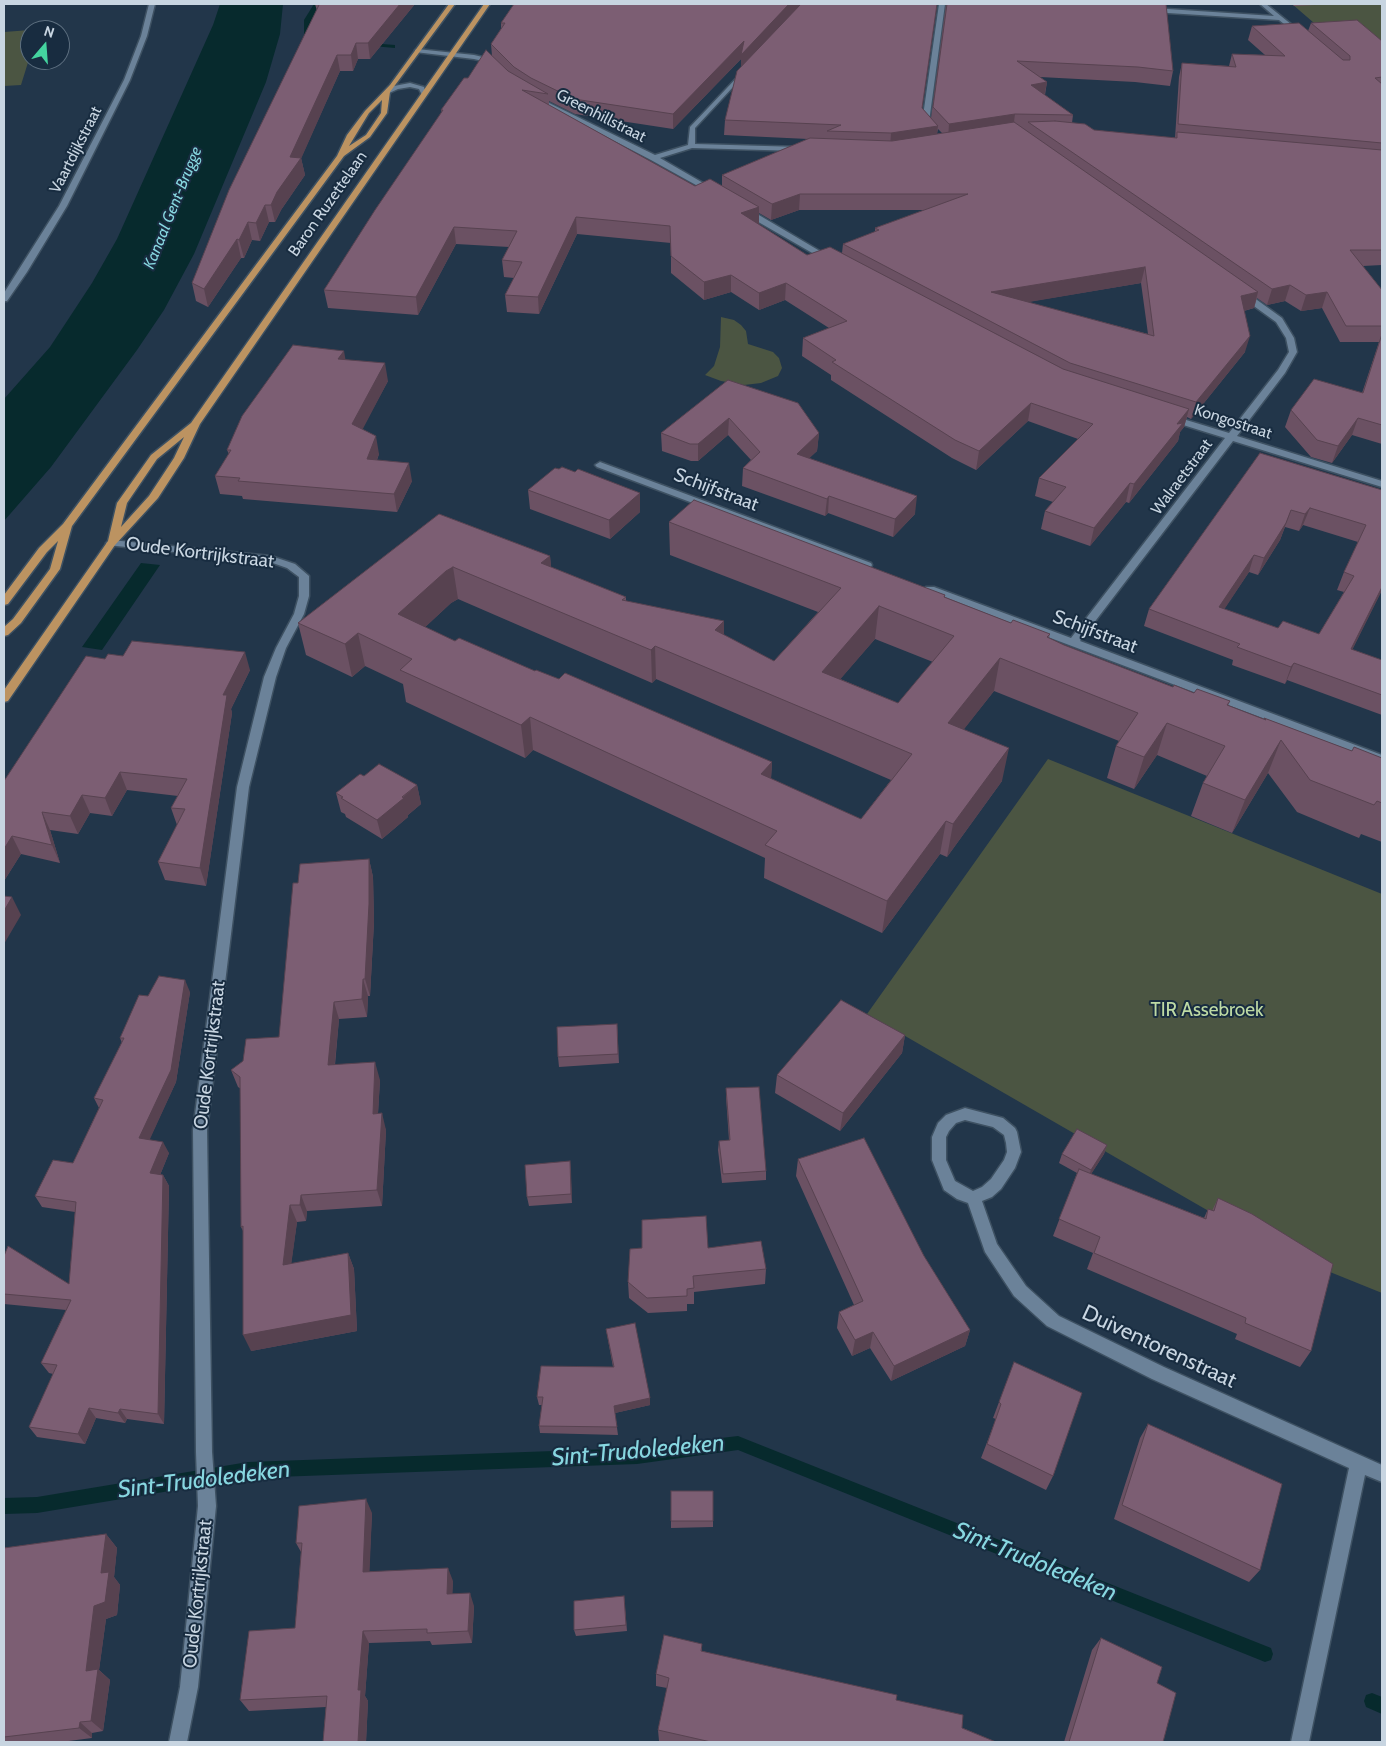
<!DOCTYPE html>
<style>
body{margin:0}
#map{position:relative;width:1386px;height:1746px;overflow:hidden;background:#22364a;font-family:Cabin,sans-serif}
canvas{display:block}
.frame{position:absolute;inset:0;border:5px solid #c8d5e1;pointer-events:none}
.north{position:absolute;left:20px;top:20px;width:50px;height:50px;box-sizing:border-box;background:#182c40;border:1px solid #5e7080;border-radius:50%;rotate:18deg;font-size:14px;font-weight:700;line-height:20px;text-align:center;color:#c8d5e1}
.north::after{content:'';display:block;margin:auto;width:18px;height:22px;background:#44d49f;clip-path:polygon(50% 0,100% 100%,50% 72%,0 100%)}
</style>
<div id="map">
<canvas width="1386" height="1746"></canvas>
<div class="frame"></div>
<div class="north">N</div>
</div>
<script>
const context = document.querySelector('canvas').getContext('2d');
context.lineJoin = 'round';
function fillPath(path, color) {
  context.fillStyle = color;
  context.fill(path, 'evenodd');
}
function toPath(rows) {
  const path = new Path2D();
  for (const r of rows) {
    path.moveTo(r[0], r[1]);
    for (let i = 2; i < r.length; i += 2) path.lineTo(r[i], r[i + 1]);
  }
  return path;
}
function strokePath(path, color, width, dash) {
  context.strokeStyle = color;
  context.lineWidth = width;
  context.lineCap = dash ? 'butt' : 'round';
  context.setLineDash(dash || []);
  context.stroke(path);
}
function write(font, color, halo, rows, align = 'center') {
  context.font = font + ' Cabin,sans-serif';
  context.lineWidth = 4;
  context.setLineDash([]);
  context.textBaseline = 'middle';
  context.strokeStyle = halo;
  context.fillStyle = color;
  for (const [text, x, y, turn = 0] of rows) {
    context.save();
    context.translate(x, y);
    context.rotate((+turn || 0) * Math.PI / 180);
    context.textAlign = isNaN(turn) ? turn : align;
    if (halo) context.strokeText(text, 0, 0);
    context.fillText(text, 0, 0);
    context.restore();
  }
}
fillPath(toPath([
 [1292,4,1382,4,1382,83,1365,67],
 [30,30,30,56,21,85,4,86,4,32],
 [721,317,734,320,741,325,746,331,748,344,773,352,779,358,782,368,778,376,761,383,744,385,721,381,705,375,714,366,720,347],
 [1048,759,1382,894,1382,1293,1278,1251,867,1014]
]), '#4b5542');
fillPath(toPath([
 [220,4,283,4,280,34,266,82,194,254,164,310,137,350,51,467,4,521,4,399,50,347,92,283,117,239,213,25],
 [314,4,330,4,369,43,395,45,395,48,339,43,309,37,304,34,304,20],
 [141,563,160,565,102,650,82,647]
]), '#072a2d');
fillPath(toPath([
 [738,1436,1271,1648,1273,1654,1271,1660,1265,1662,738,1450,637,1464,248,1478,37,1513,4,1514,4,1498,37,1497,248,1462,637,1448,738,1436],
 [1372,1693,1382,1697,1382,1714,1366,1707,1364,1701,1366,1695,1372,1693]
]), '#072a2d');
const street = toPath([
 [149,4,155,4,147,36,130,80,67,206,27,272,7,301,4,301,4,293,59,206,124,80,141,36,149,4],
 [939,4,945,4,929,122,933,127,930,129,922,123,939,4],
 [1260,4,1266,4,1302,33,1302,35,1298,35,1279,20,1152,12,1149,10,1152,8,1274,16,1260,4],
 [417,49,474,55,491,59,498,65,495,67,487,62,474,59,415,52,415,50,417,49],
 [744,70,747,72,746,73,695,128,695,144,800,147,804,149,800,151,692,148,660,158,717,191,718,193,714,195,651,160,532,98,537,97,655,155,688,145,690,127,744,70],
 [741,208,747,208,835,260,828,262,741,212,741,208],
 [1240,292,1246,292,1282,318,1294,338,1297,352,1285,373,1237,436,1382,481,1382,487,1233,441,1080,641,1382,755,1382,763,926,591,925,589,926,587,934,587,1071,638,1225,438,1167,420,1167,416,1173,416,1229,433,1278,370,1289,352,1286,338,1276,322,1240,296,1240,292],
 [600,462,871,563,872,565,871,567,863,567,597,467,595,465,600,462],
 [111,540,271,556,295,564,309,576,309,596,304,614,286,648,276,677,249,787,207,1130,212,1452,216,1506,198,1687,187,1742,169,1742,180,1687,198,1506,196,1452,193,1130,237,787,264,677,276,648,294,614,299,596,299,577,287,568,270,562,107,545,106,543,111,540],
 [965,1108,1003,1118,1015,1128,1017,1132,1021,1152,1015,1168,1001,1189,992,1197,982,1201,997,1244,1026,1286,1059,1316,1164,1367,1382,1465,1382,1482,1365,1475,1309,1742,1291,1742,1349,1468,1152,1379,1047,1326,1014,1296,985,1252,968,1203,957,1199,944,1190,932,1160,932,1137,938,1123,946,1115,965,1108],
 [965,1120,993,1127,1004,1135,1006,1143,1007,1152,1004,1160,991,1179,982,1187,973,1191,955,1181,946,1160,946,1137,949,1131,956,1123,965,1120]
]);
const secondary = toPath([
 [410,83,424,87,426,95,422,95,419,89,410,87,398,89,387,94,384,92,394,86,410,83]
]);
const primary = toPath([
 [449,4,455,4,390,92,387,113,370,137,344,156,72,526,60,569,21,623,8,635,4,636,4,627,13,619,50,569,58,541,47,552,8,604,4,605,4,595,39,548,63,524,337,156,347,135,365,111,390,85,449,4],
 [382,100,381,113,366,135,349,146,369,113,382,100],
 [484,4,490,4,200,424,184,458,158,498,115,545,8,701,4,702,4,690,108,541,117,503,151,455,191,423,484,4],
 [184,437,174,458,149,496,121,527,127,503,157,459,184,437]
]);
strokePath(street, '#3e5162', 3);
strokePath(secondary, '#3e5162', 3);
strokePath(primary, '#3e5162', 3);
fillPath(street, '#6b8299');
fillPath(secondary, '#6b8299');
fillPath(primary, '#bc9361');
fillPath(toPath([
 [315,4,415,4,370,59,358,59,353,71,340,71,301,158,305,175,281,210,275,222,269,222,260,241,252,240,244,258,241,258,208,307,196,301,192,283,317,11],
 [514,4,937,4,922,108,931,118,946,4,1173,71,1170,86,1135,82,1040,77,1047,82,1045,95,1073,115,1072,123,1094,130,1175,138,1179,77,1182,63,1229,66,1232,54,1265,55,1248,40,1252,26,1308,31,1311,23,1382,41,1382,265,1363,266,1382,290,1382,444,1352,435,1332,463,1311,457,1285,427,1291,410,1362,393,1379,342,1340,342,1322,308,1301,311,1285,301,1267,305,1257,298,1254,308,1244,311,1245,352,1191,419,1187,417,1184,427,1180,432,1178,441,1129,503,1126,502,1090,546,1041,529,1045,511,1053,502,1035,496,1039,478,1078,439,1028,421,976,470,952,458,831,380,831,375,802,356,803,338,829,328,785,300,759,310,731,292,704,300,671,273,671,243,577,234,539,314,507,312,505,295,514,278,504,277,502,260,509,247,456,244,418,315,328,308,324,290,442,113,441,110,468,78,492,56,491,44,501,29,501,23],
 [741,59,741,67,725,120,724,135,808,139,722,175,722,186,695,186,549,105,549,101,575,114,673,129],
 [938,129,942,133,937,134],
 [799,210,925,210,875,228,875,232,843,244,842,253,807,255,758,224,759,224,759,213,771,220],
 [1141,283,1148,334,1027,302],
 [1292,4,1336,4,1294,6],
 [345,360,388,381,362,429,379,454,377,460,412,481,397,512,243,499,242,496,220,494,215,476,229,454,227,450],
 [728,380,819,433,817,451,809,458,915,514,893,537,828,513,825,516,742,486,743,468,751,460,728,435,698,461,691,461,662,451,661,433],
 [1260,453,1382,490,1382,590,1352,650,1382,660,1382,715,1287,680,1285,684,1232,665,1233,660,1144,626,1149,609],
 [1303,525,1358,542,1344,572,1337,590,1344,592,1319,634,1278,628,1224,609,1249,572,1258,575,1280,540,1285,527,1299,531],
 [559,469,575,472,640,493,640,512,610,539,530,509,528,490],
 [439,514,550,556,551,567,626,597,626,601,724,635,774,661,818,612,670,555,669,522,945,595,945,597,1011,623,1050,634,1049,638,1064,645,1173,687,1194,693,1230,701,1228,706,1264,719,1264,718,1352,751,1382,758,1382,842,1361,834,1359,838,1297,812,1268,773,1232,833,1191,816,1203,783,1207,776,1157,755,1134,789,1107,778,1116,746,1119,741,994,691,963,730,1002,781,947,857,940,854,882,933,764,878,765,858,533,750,525,758,406,702,403,684,365,666,352,677,306,655,298,623],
 [458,599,652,683,656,679,891,780,861,819,771,779,772,762,559,679,535,671,455,641,425,627,451,603],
 [875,639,933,662,898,703,840,679],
 [105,659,250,670,231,709,232,713,206,886,165,880,158,862,177,825,171,808,178,796,127,790,112,816,90,813,78,834,50,830,60,863,21,854,4,881,4,781],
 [364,776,417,785,421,804,408,815,408,817,382,839,346,817,345,814,341,812,336,793],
 [369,859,373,877,374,922,370,996,368,996,367,1017,339,1019,335,1065,380,1080,378,1113,386,1130,382,1206,307,1211,306,1221,297,1222,291,1264,348,1253,354,1269,357,1331,251,1351,243,1231,241,1227,241,1089,238,1087,231,1070,279,1037],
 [190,992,176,1082,149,1140,169,1153,160,1175,163,1175,169,1186,164,1424,127,1419,125,1423,96,1418,85,1444,37,1437,29,1427,53,1374,49,1373,41,1363,66,1310,4,1304,4,1256,69,1284,75,1212,42,1207,35,1196,73,1163,99,1108,94,1098,122,1043,120,1038,148,996],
 [617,1024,619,1063,559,1067,558,1057],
 [905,1035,902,1053,840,1131,775,1093,777,1075],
 [726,1088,766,1171,766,1180,722,1183,718,1150,719,1141,729,1140,726,1097],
 [1107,1145,1104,1154,1091,1174,1204,1218,1208,1209,1212,1211,1218,1198,1311,1351,1300,1367,1235,1339,1237,1334,1087,1269,1093,1253,1053,1236,1077,1173,1059,1163,1062,1154],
 [798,1159,924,1256,970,1330,965,1346,891,1381,870,1348,852,1356,837,1328,839,1312,854,1305,796,1176],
 [570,1161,572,1203,529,1206,527,1197],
 [708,1248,766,1269,765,1284,694,1292,694,1304,687,1304,687,1311,648,1313,629,1298,628,1282],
 [606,1329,650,1398,650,1405,615,1413,618,1435,540,1433,539,1426,542,1405,539,1405,537,1397,613,1367],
 [1082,1393,1053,1476,1046,1490,981,1458,996,1419,993,1418,999,1402],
 [1148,1424,1260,1570,1249,1582,1114,1519,1140,1438],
 [671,1491,713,1491,713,1527,671,1528],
 [372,1513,369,1572,453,1581,452,1594,474,1606,472,1643,432,1645,430,1641,369,1643,365,1696,368,1701,366,1742,323,1742,326,1707,249,1711,240,1700,295,1628,301,1552,296,1543],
 [106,1534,117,1548,114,1577,120,1585,117,1615,106,1619,99,1670,110,1680,103,1731,92,1733,92,1738,61,1742,4,1742,4,1548],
 [624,1596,627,1631,576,1636,574,1630],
 [1101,1638,1157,1683,1163,1742,1064,1742,1092,1650],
 [702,1644,702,1651,896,1700,996,1742,666,1742,659,1741,658,1730,667,1688,656,1686,656,1674]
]), '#6b5163');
fillPath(toPath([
 [400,4,415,4,370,59,368,43],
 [789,4,802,4,741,70,741,59,673,129,673,114,744,41],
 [356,43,358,59,353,71,351,55],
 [337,55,340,71,301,159,301,158,305,175,281,210,275,222,271,205,290,157],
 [1047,82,1044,97,1031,85],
 [1015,114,1013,129,948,139,949,124],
 [938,126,936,141,890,148,891,133],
 [800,194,799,210,771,220,772,204],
 [265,205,269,222,260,241,256,223],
 [759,207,759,224,741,230,741,213],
 [576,217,577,234,539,314,538,297],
 [248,222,252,240,244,258,239,240],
 [454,227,456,244,418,315,416,297],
 [237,239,241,258,208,307,204,289],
 [1145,267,1141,283,988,309,991,292],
 [731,275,731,292,704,300,704,282],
 [786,283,785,300,759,310,759,293],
 [1290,285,1285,301,1267,305,1272,289],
 [1258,292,1254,308,1236,313,1241,296],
 [1327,292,1322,308,1301,311,1306,295],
 [1250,336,1245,352,1191,419,1196,402],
 [344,351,347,368,338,359],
 [385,363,388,381,356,442,352,424],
 [1031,403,1028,421,976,470,979,451],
 [1189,409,1184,427,1180,432,1178,441,1129,503,1134,484,1177,424],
 [729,418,728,435,698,461,698,444],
 [1358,418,1352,435,1332,463,1338,446],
 [819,433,817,451,796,471,797,454],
 [376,436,379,454,370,477,367,459],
 [409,463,412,481,397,512,394,494],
 [1130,483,1126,502,1090,546,1094,528],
 [640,493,640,512,610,539,609,520],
 [829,496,828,513,825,516,827,499],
 [917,496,915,514,893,537,895,519],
 [1310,508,1303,525,1299,531,1305,514],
 [1291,510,1280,540,1258,575,1264,558],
 [1254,555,1249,572,1214,625,1219,607],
 [550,556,553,588,541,563],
 [453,567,458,599,451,603,404,647,398,614,446,571],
 [1382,587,1382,590,1344,666,1351,649],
 [879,606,875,639,819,704,822,672],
 [724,621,724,654,715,630],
 [358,633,365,666,352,677,345,644],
 [655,646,656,679,652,683,651,650],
 [245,652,250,670,231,709,232,713,206,886,200,868,223,695],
 [1000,658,994,691,943,756,948,723],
 [1294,663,1287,680,1285,684,1291,667],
 [530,717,533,750,525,758,521,725],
 [1167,723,1157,755,1134,789,1144,757],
 [1281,740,1268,773,1232,833,1245,800],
 [1009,748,1002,781,947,857,953,824],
 [772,762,770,794,761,774],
 [120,772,127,790,112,816,105,798],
 [417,785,421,804,408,815,408,817,382,839,377,820],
 [82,795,90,813,78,834,70,816],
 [42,812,50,830,60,863,52,845],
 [946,821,940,854,882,933,887,901],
 [12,836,21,854,4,881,4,849],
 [369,859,373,877,374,922,370,996,365,979],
 [12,897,21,915,4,944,4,911],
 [363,979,368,996,367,1017,362,999],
 [185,980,190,992,176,1082,145,1150,139,1138],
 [334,1002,339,1019,333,1082,328,1065],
 [905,1035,902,1053,840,1131,843,1113],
 [375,1062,380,1080,377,1131,373,1114],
 [382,1113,386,1130,382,1206,377,1190],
 [163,1142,169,1153,156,1185,150,1173],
 [1107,1145,1104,1154,1088,1179,1091,1170],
 [570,1161,571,1170,572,1203,571,1194],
 [163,1175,169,1186,164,1424,158,1414],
 [301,1195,307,1211,306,1221,300,1205],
 [290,1205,297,1222,289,1281,283,1265],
 [348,1253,354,1269,357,1331,251,1351,243,1335],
 [970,1330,965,1346,891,1381,894,1366],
 [873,1332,870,1348,852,1356,855,1340],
 [650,1398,650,1405,615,1413,614,1406],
 [89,1408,96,1418,85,1444,78,1434],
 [120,1409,127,1419,125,1423,118,1413],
 [366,1499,372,1513,369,1585,363,1572],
 [106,1534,117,1548,114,1577,120,1585,117,1615,106,1619,99,1670,110,1680,103,1731,91,1721,86,1671,94,1606,101,1573],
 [448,1568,453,1581,452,1606,447,1594],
 [470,1593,474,1606,472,1643,468,1631],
 [363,1631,369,1643,365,1696,368,1701,366,1742,358,1742,358,1690],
 [80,1722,92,1733,92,1738,79,1728]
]), '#574250');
const building = toPath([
 [318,4,400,4,368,43,356,43,351,55,337,55,290,157,301,158,277,192,271,205,265,205,256,223,248,222,239,240,237,239,204,289,192,283,229,190,319,5,318,4],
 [514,4,789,4,741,55,744,41,673,114,574,99,531,78,514,67,491,44,505,23,501,23,514,4],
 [801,4,937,4,922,108,938,126,891,133,827,131,841,125,725,120,737,71,801,4],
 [947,4,1166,4,1173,71,1138,67,1017,61,1047,82,1031,85,1073,115,1015,114,949,124,933,107,947,4],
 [1357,20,1382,41,1382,77,1375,78,1382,84,1382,143,1178,124,1182,63,1236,67,1232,54,1285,56,1252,26,1299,23,1343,60,1350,60,1350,56,1311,23,1357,20],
 [486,50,508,71,548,94,522,90,695,186,710,179,759,207,741,213,807,255,830,247,1063,369,1189,409,1177,424,1183,423,1134,484,1130,483,1094,528,1045,511,1066,487,1039,478,1093,424,1031,403,979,451,955,440,832,362,836,360,803,338,847,321,786,283,759,293,731,275,704,282,671,256,670,226,576,217,538,297,505,295,522,262,502,260,517,231,454,227,416,297,324,290,375,210,443,110,441,110,464,78,468,78,486,50],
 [1055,121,1085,124,1094,130,1177,138,1177,132,1382,150,1382,250,1350,250,1382,290,1382,326,1346,326,1327,292,1306,295,1290,285,1272,289,1028,122,1055,121],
 [1014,122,1258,292,1241,296,1250,336,1196,402,1070,363,843,244,879,230,875,228,968,194,800,194,772,204,722,175,810,138,892,141,1014,122],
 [1145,267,1154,336,991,292,1145,267],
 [1382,334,1382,425,1358,418,1338,446,1317,440,1291,410,1314,379,1363,393,1382,334],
 [293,345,344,351,338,359,385,363,352,424,376,436,367,459,409,463,394,494,238,481,240,478,215,476,231,450,227,450,242,416,293,345],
 [728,380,798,403,819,433,797,454,917,496,895,519,829,496,827,499,743,468,760,452,729,418,698,444,690,444,661,433,728,380],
 [1260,453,1382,490,1382,587,1351,649,1382,660,1382,695,1294,663,1291,667,1237,647,1240,644,1149,609,1260,453],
 [1310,508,1366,525,1344,572,1354,576,1319,634,1283,621,1278,628,1219,607,1254,555,1264,558,1286,523,1291,510,1305,514,1310,508],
 [562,467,575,472,578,469,640,493,609,520,528,490,555,468,559,469,562,467],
 [694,500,945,595,944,597,1011,623,1013,620,1050,634,1047,637,1064,645,1173,687,1174,685,1194,693,1197,689,1230,701,1227,705,1266,720,1264,718,1352,751,1354,747,1382,758,1382,803,1377,801,1374,805,1310,780,1281,740,1245,800,1203,783,1225,746,1167,723,1144,757,1116,746,1138,713,1000,658,948,723,1009,748,953,824,946,821,887,901,765,845,777,831,530,717,521,725,400,670,412,659,358,633,345,644,298,623,439,514,550,556,541,563,626,597,622,600,724,621,715,630,774,661,841,588,669,522,694,500],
 [453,567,651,650,655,646,912,754,861,819,761,774,772,762,565,673,559,679,536,670,535,671,459,638,455,641,398,614,446,571,453,567],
 [879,606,954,636,898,703,822,672,879,606],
 [132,641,245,652,223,695,227,695,200,868,158,862,185,809,171,808,187,779,120,772,105,798,82,795,70,816,42,812,52,845,12,836,4,849,4,781,86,656,105,659,108,654,123,656,132,641],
 [379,764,417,785,402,797,404,798,377,820,341,798,343,797,336,793,360,774,364,776,379,764],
 [369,859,369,904,365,979,363,979,362,999,334,1002,328,1065,375,1062,373,1114,382,1113,377,1190,301,1195,300,1205,290,1205,283,1265,348,1253,351,1315,243,1335,243,1226,241,1227,240,1077,231,1070,243,1061,246,1039,279,1037,293,883,298,883,300,864,369,859],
 [4,896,12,897,4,911,4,896],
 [159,976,185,980,171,1070,139,1138,163,1142,150,1173,163,1175,158,1414,120,1409,118,1413,89,1408,78,1434,29,1427,57,1365,41,1363,71,1300,4,1294,4,1256,8,1246,69,1284,76,1202,35,1196,53,1160,73,1163,103,1100,94,1098,124,1038,120,1038,139,995,148,996,159,976],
 [841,1000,905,1035,843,1113,777,1075,841,1000],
 [617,1024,618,1054,558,1057,557,1027,617,1024],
 [759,1087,766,1171,723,1174,719,1141,730,1140,726,1088,759,1087],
 [1077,1129,1107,1145,1091,1170,1062,1154,1077,1129],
 [864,1138,924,1256,970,1330,894,1366,873,1332,855,1340,839,1312,863,1301,798,1159,864,1138],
 [570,1161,571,1194,527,1197,525,1165,570,1161],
 [1079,1169,1206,1219,1208,1209,1214,1211,1218,1198,1252,1214,1333,1264,1311,1351,1245,1323,1246,1318,1094,1253,1100,1237,1059,1219,1079,1169],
 [706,1216,708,1248,761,1241,766,1269,693,1276,694,1288,687,1289,687,1296,647,1298,628,1282,630,1249,642,1248,642,1220,706,1216],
 [635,1323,650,1398,614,1406,617,1427,539,1426,543,1397,537,1397,541,1366,614,1367,606,1329,635,1323],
 [1014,1362,1082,1393,1053,1476,987,1444,1001,1404,999,1402,1014,1362],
 [1148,1424,1282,1484,1260,1570,1122,1505,1148,1424],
 [671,1491,713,1491,713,1521,671,1521,671,1491],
 [366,1499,363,1572,448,1568,447,1594,470,1593,468,1631,427,1633,427,1629,363,1631,358,1690,361,1690,358,1742,323,1742,327,1696,240,1700,249,1631,295,1628,302,1543,296,1543,299,1506,366,1499],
 [106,1534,101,1573,109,1572,105,1602,94,1606,86,1671,98,1669,91,1721,80,1722,79,1728,4,1737,4,1548,106,1534],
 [624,1596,626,1625,574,1630,574,1601,624,1596],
 [664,1635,702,1644,701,1651,897,1695,896,1700,963,1715,962,1728,996,1742,711,1742,658,1730,669,1678,656,1674,664,1635],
 [1101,1638,1162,1667,1157,1683,1176,1693,1163,1742,1069,1742,1101,1638]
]);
fillPath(building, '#7c5e73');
strokePath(building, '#574250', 1);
write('16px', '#c8d5e1', '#182c40', [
 ["Greenhillstraat",601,116,27],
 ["Vaartdijkstraat",76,150,-63],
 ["Baron Ruzettelaan",328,204,-55],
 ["Kongostraat",1233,422,18],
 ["Walraetstraat",1182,477,-53]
]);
write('italic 16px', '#87d7e0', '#182c40', [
 ["Kanaal Gent-Brugge",173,208,-68]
]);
write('19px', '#c8d5e1', '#182c40', [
 ["Schijfstraat",716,490,21],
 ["Oude Kortrijkstraat",200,553,7],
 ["Schijfstraat",1095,632,21],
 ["Oude Kortrijkstraat",210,1055,-83],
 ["Oude Kortrijkstraat",198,1594,-84]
]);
write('19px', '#bedaa4', '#182c40', [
 ["TIR Assebroek",1207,1010]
]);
write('22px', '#c8d5e1', '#182c40', [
 ["Duiventorenstraat",1159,1347,25]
]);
write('italic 24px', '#87d7e0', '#182c40', [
 ["Sint-Trudoledeken",638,1451,-5],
 ["Sint-Trudoledeken",204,1480,-7],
 ["Sint-Trudoledeken",1035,1562,22]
]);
</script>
